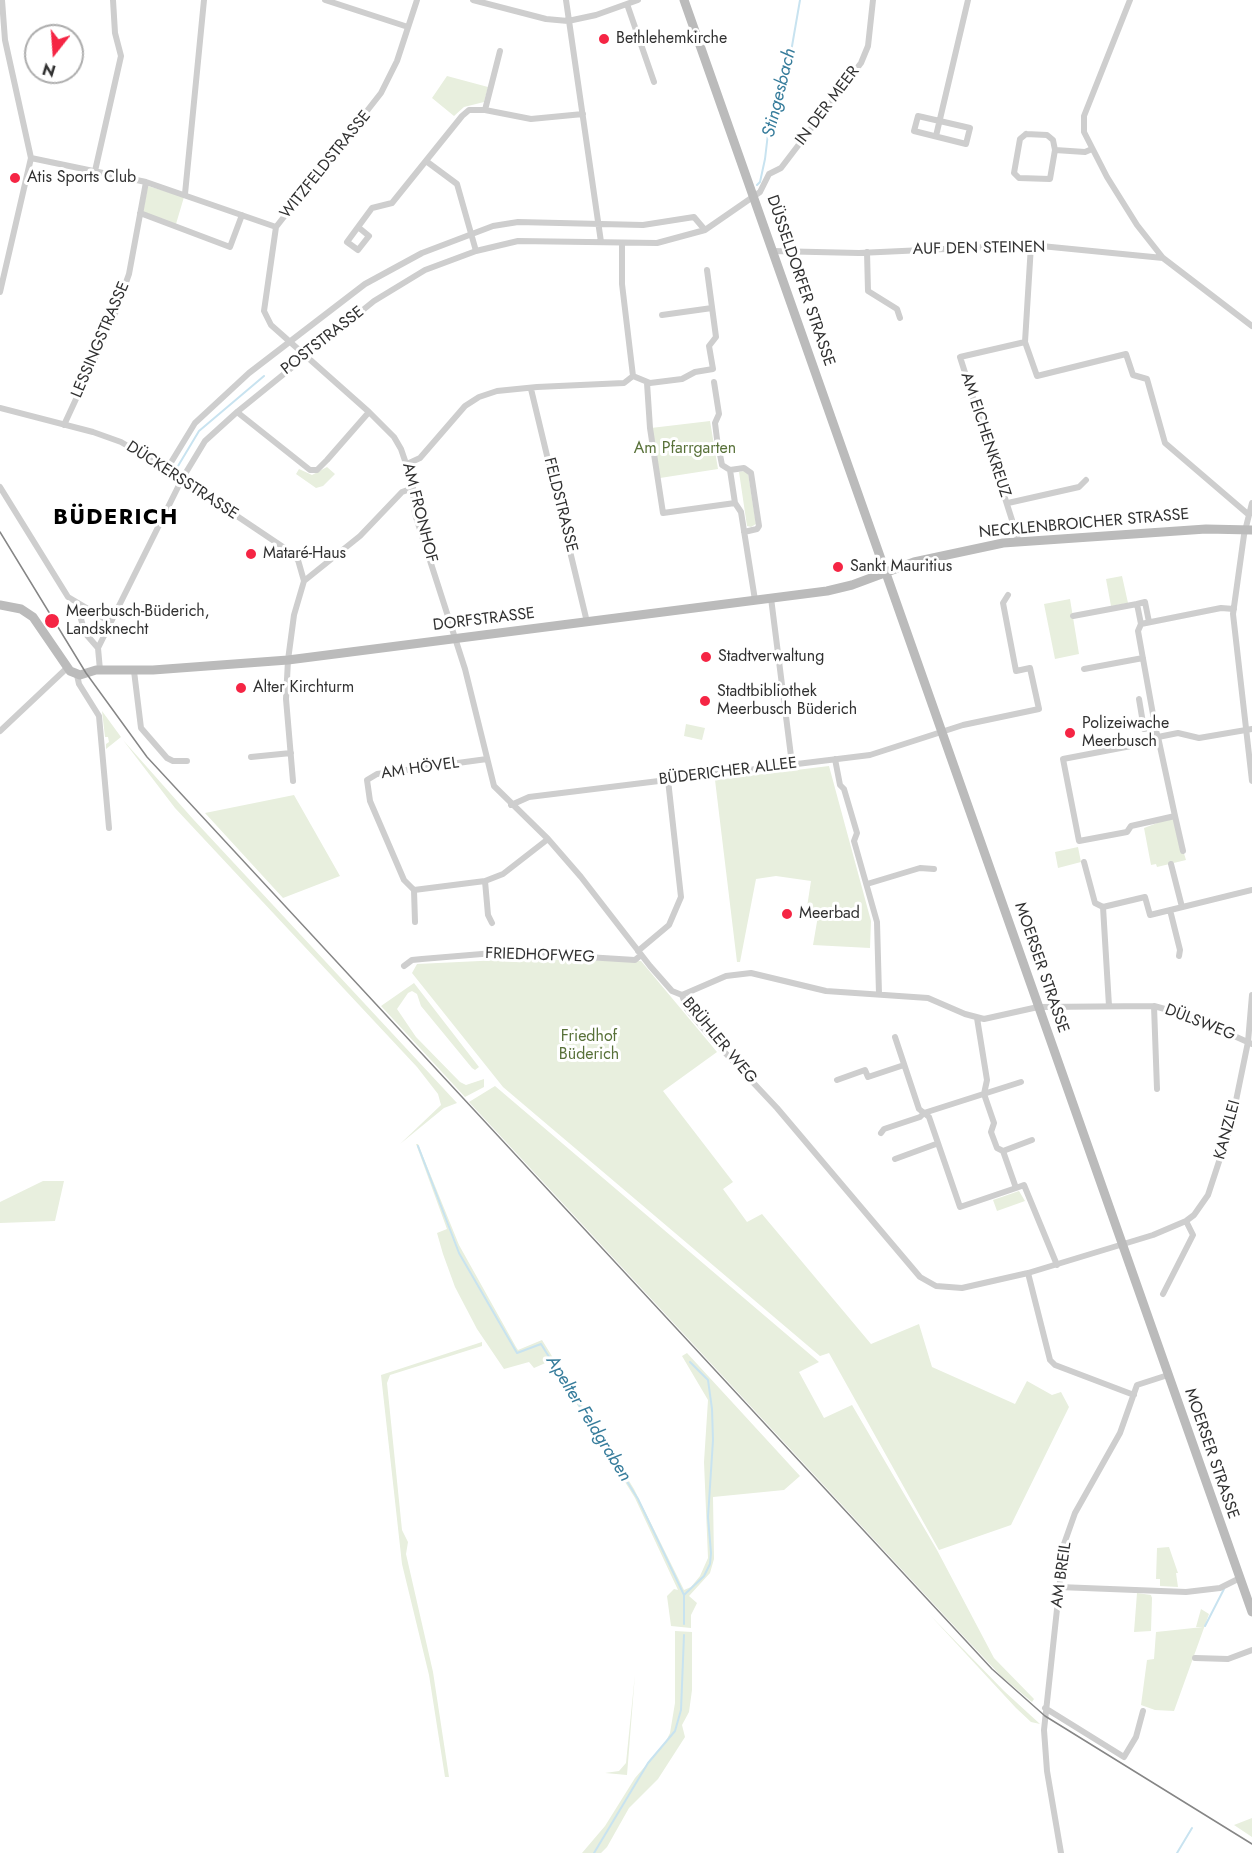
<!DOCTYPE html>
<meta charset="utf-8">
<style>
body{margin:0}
#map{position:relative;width:1252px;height:1853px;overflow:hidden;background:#fff;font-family:Jost,sans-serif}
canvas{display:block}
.north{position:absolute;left:24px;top:24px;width:60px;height:60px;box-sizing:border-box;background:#fff;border:2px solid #adadad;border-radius:50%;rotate:197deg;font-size:16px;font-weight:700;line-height:24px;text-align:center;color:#313131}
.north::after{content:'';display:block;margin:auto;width:21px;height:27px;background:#f52544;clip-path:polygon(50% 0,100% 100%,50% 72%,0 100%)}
</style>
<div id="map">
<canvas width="1252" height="1853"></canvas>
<div class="north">N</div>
</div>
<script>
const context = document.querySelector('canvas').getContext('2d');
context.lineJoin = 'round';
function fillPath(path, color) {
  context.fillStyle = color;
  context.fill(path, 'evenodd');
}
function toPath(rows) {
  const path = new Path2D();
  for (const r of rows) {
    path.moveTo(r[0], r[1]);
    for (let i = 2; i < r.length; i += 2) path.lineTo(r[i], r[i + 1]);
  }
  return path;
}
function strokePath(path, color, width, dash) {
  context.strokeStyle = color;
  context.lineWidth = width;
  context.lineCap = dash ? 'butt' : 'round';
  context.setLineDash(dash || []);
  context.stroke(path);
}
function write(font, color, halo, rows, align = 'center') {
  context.font = font + ' Jost,sans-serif';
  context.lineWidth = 6;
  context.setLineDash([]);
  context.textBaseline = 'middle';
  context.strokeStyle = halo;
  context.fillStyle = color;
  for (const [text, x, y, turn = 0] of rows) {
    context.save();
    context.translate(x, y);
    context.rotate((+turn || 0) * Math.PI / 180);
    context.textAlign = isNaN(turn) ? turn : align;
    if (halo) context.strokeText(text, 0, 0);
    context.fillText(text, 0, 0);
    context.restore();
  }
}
fillPath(toPath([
 [447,76,488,87,484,102,464,107,454,116,432,98],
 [148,186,184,197,176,224,143,212],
 [710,421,718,469,660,478,651,428],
 [327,467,335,474,323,486,316,488,296,474,299,469,312,475],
 [744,471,748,473,756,524,751,527,747,526,739,472],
 [1122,576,1128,603,1111,606,1106,579],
 [1070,599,1079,654,1055,659,1044,604],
 [102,711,121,737,106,749,106,744,109,742,108,737,105,737],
 [686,724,705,728,702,740,684,736],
 [123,740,193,819,457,1103,444,1108,400,1144,441,1105,438,1094,417,1067,175,808],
 [829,766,871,921,870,948,813,945,819,910,807,907,811,881,776,876,756,879,740,962,737,962,715,780],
 [294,795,340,876,283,898,205,813],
 [1173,817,1186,860,1157,867,1156,864,1151,865,1144,828],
 [1078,847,1081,862,1058,868,1055,852],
 [522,959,641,961,717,1052,663,1091,733,1182,723,1189,747,1222,762,1214,871,1344,919,1324,932,1367,1015,1404,1027,1381,1052,1395,1061,1392,1069,1407,1011,1525,939,1550,829,1353,820,1356,503,1087,412,973,417,964],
 [414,983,479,1067,475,1070,472,1068,421,1006,417,994,412,991,408,993,397,1009,416,1037,460,1082,466,1085,484,1079,484,1087,465,1097,381,1006],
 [495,1086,819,1362,799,1372,824,1418,852,1405,937,1550,994,1658,1034,1699,1032,1702,1001,1676,968,1641,469,1102],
 [416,1144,418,1144,459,1245,516,1347,518,1350,542,1340,634,1489,684,1590,691,1587,700,1576,708,1558,704,1462,708,1400,682,1356,687,1353,800,1476,784,1490,713,1497,714,1559,710,1573,689,1596,697,1603,691,1615,691,1628,671,1626,667,1596,674,1589,678,1590,635,1498,550,1361,534,1368,529,1362,504,1369,477,1329,455,1287,443,1254,437,1233,447,1229],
 [43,1181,64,1181,55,1221,0,1223,0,1202],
 [1019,1191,1025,1201,997,1211,993,1200],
 [482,1342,482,1346,390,1375,387,1383,402,1530,408,1542,406,1554,433,1672,449,1777,445,1777,429,1675,402,1564,381,1375],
 [1169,1547,1178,1573,1176,1573,1178,1587,1160,1586,1160,1579,1156,1579,1157,1548],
 [1137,1593,1151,1595,1152,1598,1151,1631,1134,1632],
 [1201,1609,1209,1614,1174,1711,1155,1710,1141,1705,1147,1660,1154,1659,1156,1632,1203,1627,1196,1627],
 [929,1614,1004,1691,1040,1724,1031,1722,1016,1708],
 [675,1631,692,1632,692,1690,689,1712,682,1725,685,1737,658,1779,629,1808,607,1847,601,1853,582,1853,605,1826,635,1778,665,1743,670,1733,675,1703],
 [635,1674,627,1775,605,1773,619,1771,626,1763],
 [1252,1818,1252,1837,1234,1825]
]), '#e8efde');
strokePath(toPath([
 [757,185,760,182,765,159,769,125,791,52,800,0],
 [178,466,199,431,264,376],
 [418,1146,459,1253,517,1353,541,1344,638,1499,684,1595,684,1624],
 [684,1595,704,1576,710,1564,711,1553,708,1517,713,1440,712,1409,708,1380,690,1362],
 [1205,1626,1224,1589],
 [594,1853,648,1763,675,1731,681,1710,684,1635],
 [1177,1853,1192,1828]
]), '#c8e3f0', 2);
strokePath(toPath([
 [325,0,408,27],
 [417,0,397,61,381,93,276,227,264,311,271,325,369,412,394,437,401,449,412,481,415,514,465,669,494,786,548,839,581,877,650,966,672,991,682,995,687,1009,715,1042,777,1108,920,1277,936,1286,962,1288,1028,1273,1153,1235,1186,1221,1194,1215,1208,1195,1231,1125,1248,1042,1252,995],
 [473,0,546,19,568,21,596,15,638,0],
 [566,0,601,242],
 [1130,0,1084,116,1084,132,1107,177,1137,225,1163,258,1252,326],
 [627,4,654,82],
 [485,110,500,51],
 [918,116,970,128,966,144,914,131,918,116],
 [1026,134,1047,135,1053,140,1055,150,1050,179,1019,178,1014,173,1020,139,1026,134],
 [936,136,968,0],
 [1055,150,1085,152,1092,149],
 [31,158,146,182,276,227],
 [426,161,457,184,476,251],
 [95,171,121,56,115,33,113,0],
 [185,194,204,0],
 [140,213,230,247,242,215],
 [358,227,347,242,358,250,369,236,358,227,372,208,392,203,462,116,469,110,485,110,531,119,583,114],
 [622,244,622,284,633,376],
 [1031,245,1025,342,1037,376,1126,354,1133,375,1147,379,1165,443,1249,515],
 [773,251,859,253,1031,245,1163,258],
 [867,252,868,291,897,309,900,318],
 [0,292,31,158,5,40,2,0],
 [662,315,712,308],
 [633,376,650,383,682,379,695,372,713,369,709,346,716,337,707,270],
 [714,382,719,414,715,423,717,439,722,465,730,470,735,503,741,512,755,600],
 [647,383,650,428,663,513,735,503],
 [531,389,587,622],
 [0,408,93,432,121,442,167,469,286,549,298,560,304,581],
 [237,412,310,470,317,470,327,460,369,412],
 [64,425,113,319,129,274,146,182],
 [407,464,420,458,465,406,479,397,497,391,537,387,624,383,633,376],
 [167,469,195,423,249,373,365,284,422,253,493,226,518,222,643,225,694,217,705,230],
 [730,470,744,468,751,473,759,526,757,529,744,532],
 [0,487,68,597,110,622],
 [1008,503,1079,487,1086,480],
 [1252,503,1244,535,1233,614,1252,781],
 [1019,542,960,357,1025,342],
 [771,598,792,764],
 [1137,604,1145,602,1149,622],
 [86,609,81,619,85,633,98,648],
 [1073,616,1137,604,1141,624,1221,608,1234,609],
 [1141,624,1138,631,1156,731,1158,737,1175,816,1131,826,1127,832,1079,841,1063,759,1131,746,1144,740,1158,737,1178,733,1199,738,1252,729],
 [1084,669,1143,658],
 [100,670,98,648,182,479,205,441,237,412,374,301,425,270,476,251,518,241,657,243,705,230,760,192,769,174,781,168,861,63,868,46,873,0],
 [134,671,141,728,167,758,173,761,187,761],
 [77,675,79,684,99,716,109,828],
 [1139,699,1144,729,1156,727],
 [0,731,68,667],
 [251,757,291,753],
 [487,759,377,774,367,780,370,801,404,880,414,890,485,881,503,874,548,839],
 [835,759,840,785,844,789,857,833,854,841,877,922,879,994],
 [293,781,286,699,288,660,294,615,304,581,360,536,402,492,413,488],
 [511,805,529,797,870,755,963,725,1039,709,1030,668,1016,671,1003,603,1008,595],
 [1175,816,1183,851],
 [1084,862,1095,903,1103,907,1145,897,1150,915,1252,890],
 [1171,864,1182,907],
 [485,881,488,915,492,923],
 [867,884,920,868,934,869],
 [414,890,415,922],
 [1103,907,1109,1006],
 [1170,910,1180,950,1179,956],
 [638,951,669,925,681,897,668,780],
 [404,966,412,960,422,959,506,952,635,960,641,955],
 [682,995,726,976,751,973,826,991,928,998,965,1014,984,1019,1038,1007,1154,1006,1190,1016,1252,1044],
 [1154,1006,1157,1089],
 [977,1018,987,1080,984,1094,994,1123,991,1132,997,1148,1003,1151,1016,1188,1024,1185,1057,1265],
 [895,1037,919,1109,929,1117,960,1207,1016,1188],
 [837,1080,865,1070,868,1077,904,1065],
 [881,1133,884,1129,920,1117,924,1113,1021,1082],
 [1003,1151,1032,1140],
 [895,1159,936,1144],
 [1028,1273,1050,1360,1055,1365,1134,1395],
 [1163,1294,1193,1235,1186,1221],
 [1059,1587,1186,1592,1220,1588,1240,1578],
 [1195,1658,1228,1659,1252,1650],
 [1045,1708,1124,1757,1136,1737,1143,1711],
 [1061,1853,1047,1771,1044,1730,1064,1544,1075,1513,1120,1433,1137,1385,1168,1375]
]), '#cecece', 6);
strokePath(toPath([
 [684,0,1252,1612],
 [0,605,21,609,33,617,70,671,80,675,96,670,153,670,288,660,827,591,852,585,914,562,1003,543,1206,529,1252,530]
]), '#bbb', 9);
strokePath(toPath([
 [0,532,86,673,147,757,992,1669,1045,1716,1252,1844]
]), '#868686', 1.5);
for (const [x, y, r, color] of [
 [604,39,6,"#f52544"],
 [15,178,6,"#f52544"],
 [251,554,6,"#f52544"],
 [838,567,6,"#f52544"],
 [52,621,8,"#f52544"],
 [706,657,6,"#f52544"],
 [241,688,6,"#f52544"],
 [705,701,6,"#f52544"],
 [1070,733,6,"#f52544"],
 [787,914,6,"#f52544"]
]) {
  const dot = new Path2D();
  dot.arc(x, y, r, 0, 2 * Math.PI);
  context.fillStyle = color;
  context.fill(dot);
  strokePath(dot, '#fff', 2);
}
write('16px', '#313131', '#fff', [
 ["Bethlehemkirche",616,39],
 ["Atis Sports Club",27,178],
 ["Mataré-Haus",263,554],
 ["Sankt Mauritius",850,567],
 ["Meerbusch-Büderich,",66,612],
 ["Landsknecht",66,630],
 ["Stadtverwaltung",718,657],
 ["Alter Kirchturm",253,688],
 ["Stadtbibliothek",717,692],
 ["Meerbusch Büderich",717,710],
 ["Polizeiwache",1082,724],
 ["Meerbusch",1082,742],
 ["Meerbad",799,914]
], 'left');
write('16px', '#313131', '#fff', [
 ["IN DER MEER",828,106,-53],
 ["WITZFELDSTRASSE",326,165,-51],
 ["AUF DEN STEINEN",979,249,-1],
 ["DÜSSELDORFER STRASSE",800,281,71],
 ["LESSINGSTRASSE",101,340,-67],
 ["POSTSTRASSE",323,341,-38],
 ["AM EICHENKREUZ",985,435,72],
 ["DÜCKERSSTRASSE",182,481,33],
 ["FELDSTRASSE",560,505,76],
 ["AM FRONHOF",419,513,76],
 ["NECKLENBROICHER STRASSE",1084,524,-5],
 ["DORFSTRASSE",484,620,-7],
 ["AM HÖVEL",420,769,-8],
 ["BÜDERICHER ALLEE",728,772,-7],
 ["FRIEDHOFWEG",540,956,2],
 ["MOERSER STRASSE",1041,968,71],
 ["DÜLSWEG",1200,1023,21],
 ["BRÜHLER WEG",719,1041,50],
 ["KANZLEI",1228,1130,-75],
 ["MOERSER STRASSE",1211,1454,71],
 ["AM BREIL",1062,1575,-82]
]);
write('16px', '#587139', '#fff', [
 ["Am Pfarrgarten",685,449],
 ["Friedhof",589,1037],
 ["Büderich",589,1055]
]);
write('italic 18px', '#367c9b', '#fff', [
 ["Stingesbach",780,93,-76],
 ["Apelter Feldgraben",588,1419,58]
]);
context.letterSpacing = '1.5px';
write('bold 22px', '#000', '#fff', [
 ["BÜDERICH",116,519]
]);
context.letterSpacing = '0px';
</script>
